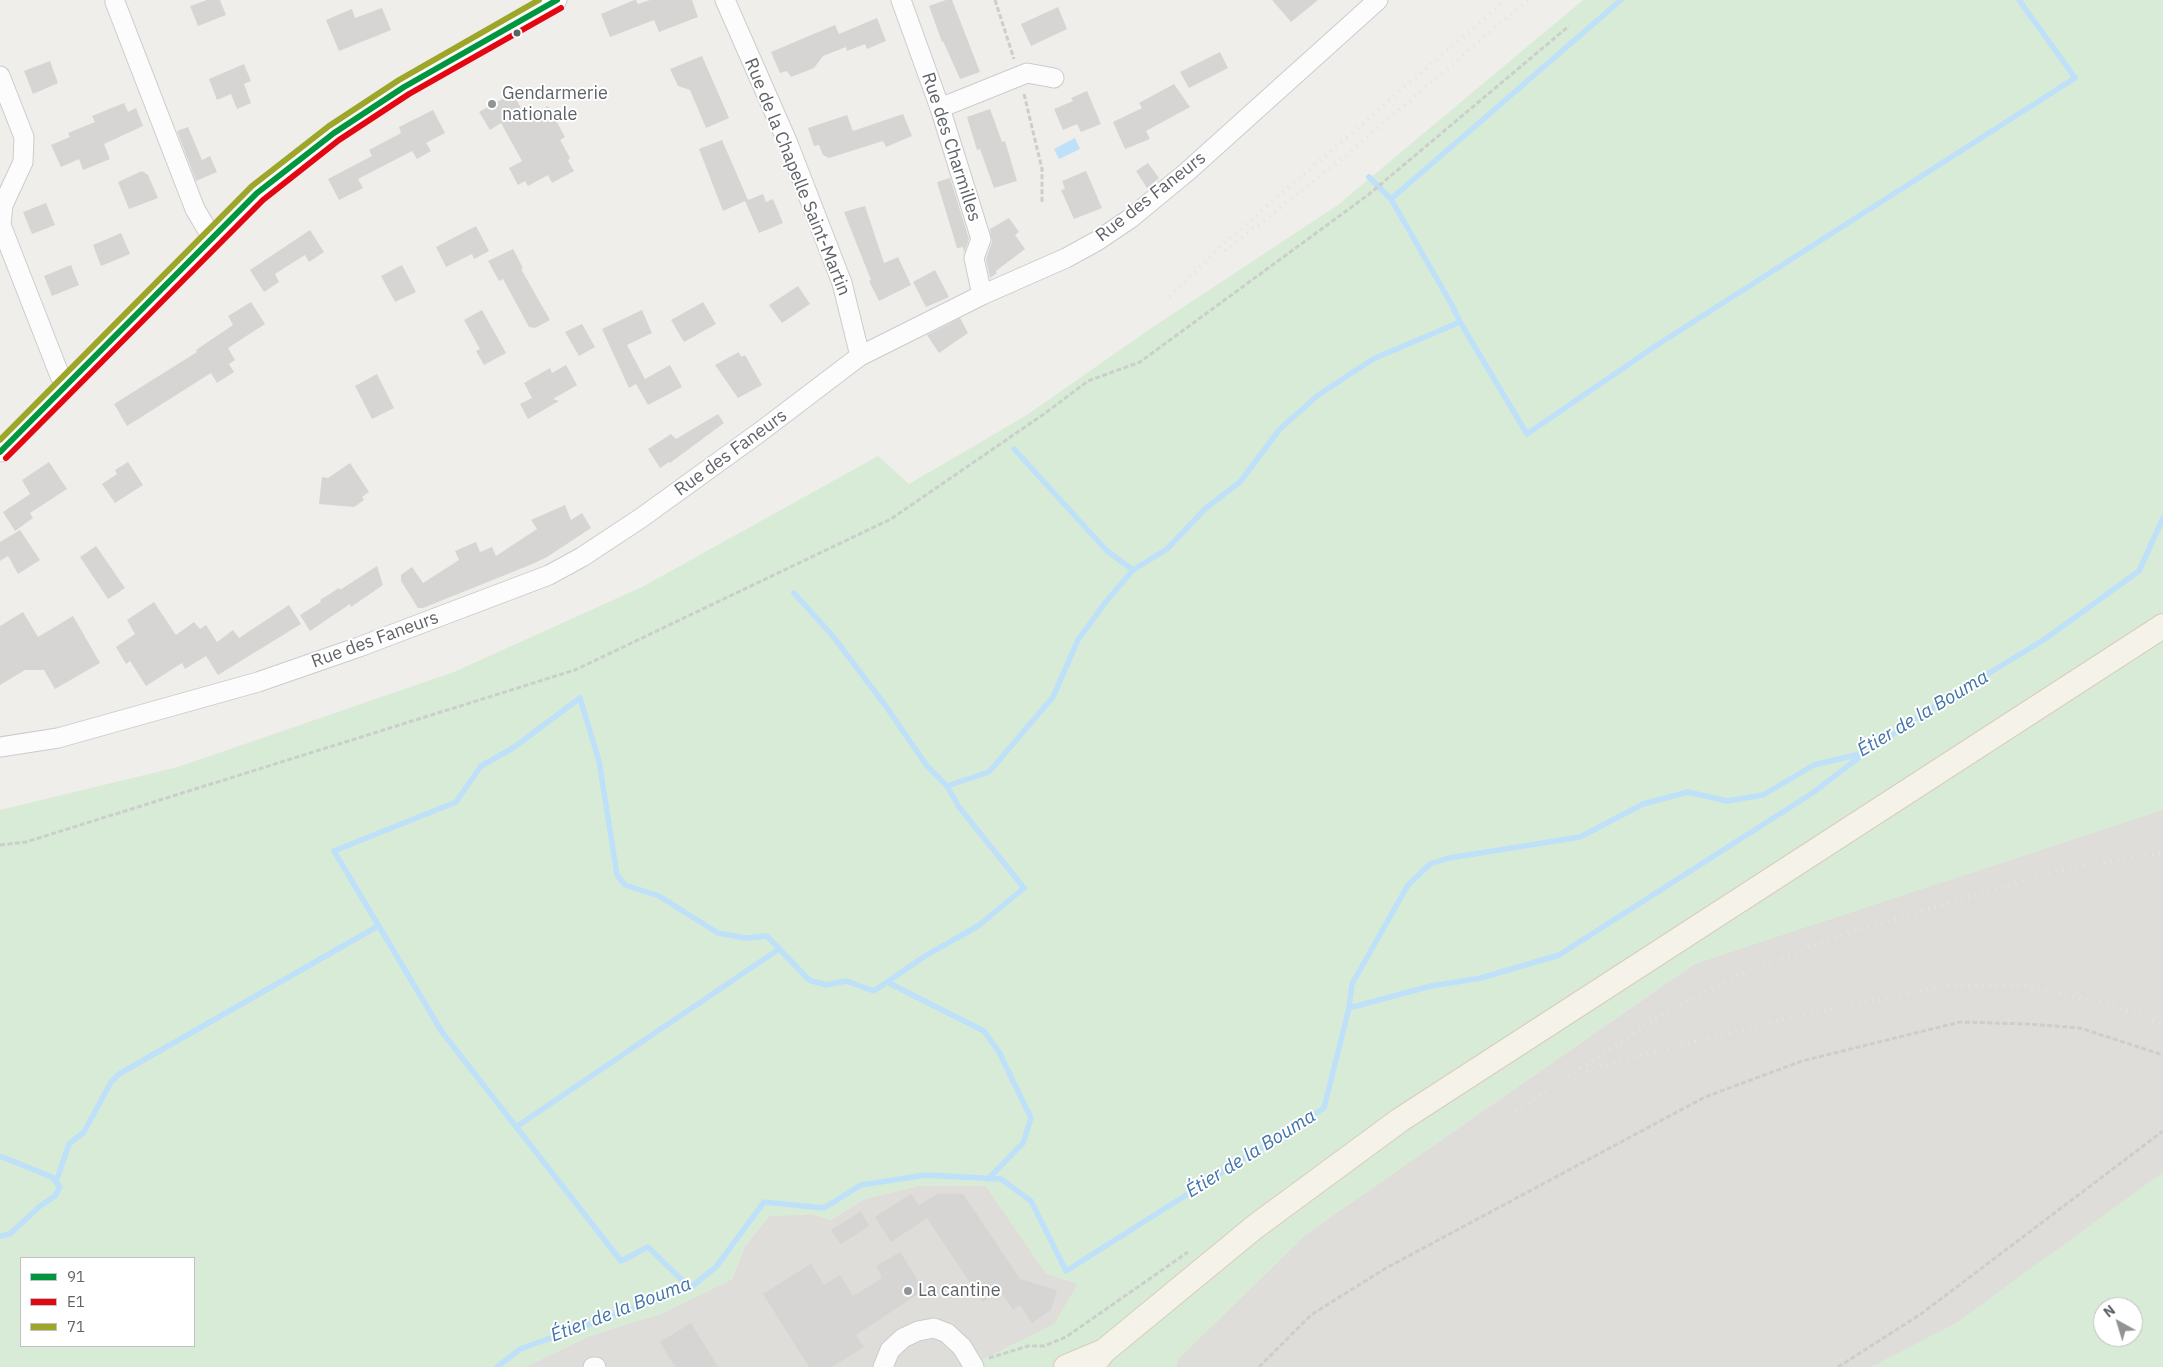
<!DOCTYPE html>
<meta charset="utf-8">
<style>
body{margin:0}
#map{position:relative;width:2163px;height:1367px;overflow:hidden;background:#efeeea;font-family:"IBM Plex Sans",sans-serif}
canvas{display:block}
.legend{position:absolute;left:20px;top:1257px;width:175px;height:90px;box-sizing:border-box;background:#fff;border:1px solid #bfc1c3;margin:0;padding:6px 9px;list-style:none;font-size:15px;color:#5f6368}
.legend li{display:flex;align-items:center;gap:10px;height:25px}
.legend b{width:25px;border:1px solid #bfc1c3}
.north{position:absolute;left:2093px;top:1297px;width:50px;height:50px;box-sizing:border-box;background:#fff;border:1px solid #bfc1c3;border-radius:50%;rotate:321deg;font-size:14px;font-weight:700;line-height:20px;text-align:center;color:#5f6368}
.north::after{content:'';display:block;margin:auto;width:18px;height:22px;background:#919496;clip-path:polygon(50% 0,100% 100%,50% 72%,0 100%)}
</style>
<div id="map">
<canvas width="2163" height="1367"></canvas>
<ul class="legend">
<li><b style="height:6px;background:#009640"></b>91</li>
<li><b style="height:6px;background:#e30613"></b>E1</li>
<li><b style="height:6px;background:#9ea62a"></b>71</li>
</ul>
<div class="north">N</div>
</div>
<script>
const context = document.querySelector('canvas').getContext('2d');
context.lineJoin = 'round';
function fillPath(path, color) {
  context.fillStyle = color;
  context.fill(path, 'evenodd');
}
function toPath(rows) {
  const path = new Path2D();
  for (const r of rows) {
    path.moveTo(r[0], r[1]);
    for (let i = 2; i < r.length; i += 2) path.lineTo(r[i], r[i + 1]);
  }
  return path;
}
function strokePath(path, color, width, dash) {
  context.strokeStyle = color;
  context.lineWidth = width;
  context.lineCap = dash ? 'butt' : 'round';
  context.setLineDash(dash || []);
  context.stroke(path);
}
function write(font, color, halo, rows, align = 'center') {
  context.font = font + ' "IBM Plex Sans",sans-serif';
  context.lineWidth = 4;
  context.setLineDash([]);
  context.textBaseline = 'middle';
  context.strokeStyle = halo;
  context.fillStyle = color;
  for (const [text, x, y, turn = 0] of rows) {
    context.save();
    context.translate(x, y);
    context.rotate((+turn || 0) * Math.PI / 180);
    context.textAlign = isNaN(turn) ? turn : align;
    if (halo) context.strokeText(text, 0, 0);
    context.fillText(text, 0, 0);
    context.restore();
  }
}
fillPath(toPath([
 [2163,808,2163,1367,1176,1367,1178,1359,1306,1234,1694,964],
 [2103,1307,2133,1307,2133,1337,2103,1337],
 [918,1186,986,1186,1046,1273,1078,1284,1055,1324,968,1367,525,1367,589,1336,663,1313,732,1279,745,1246,769,1216,813,1214,831,1220,864,1199]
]), '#dfddda');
fillPath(toPath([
 [1583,0,2163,0,2163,810,1694,964,1306,1234,1178,1359,1176,1367,968,1367,1054,1324,1078,1284,1046,1273,986,1186,918,1186,864,1199,831,1220,813,1214,769,1216,745,1246,732,1279,663,1313,589,1336,525,1367,0,1367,0,810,178,767,454,672,642,587,878,456,909,484,1027,415,1150,329,1338,205],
 [21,1258,194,1258,194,1346,21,1346],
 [2163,1172,2163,1367,1871,1367,1956,1323],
 [2103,1307,2133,1307,2133,1337,2103,1337]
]), '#d8ebd6');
fillPath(toPath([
 [1075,138,1080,149,1059,159,1054,149]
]), '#bfe0f9');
strokePath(toPath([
 [1369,177,1391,199,1453,307,1460,322,1527,434,1657,345,2075,78,2019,0],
 [1391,199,1621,0],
 [1014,449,1107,551,1133,570],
 [947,786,989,772,1053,697,1078,640,1104,604,1133,570,1167,549,1206,508,1240,482,1279,430,1317,396,1373,359,1460,322],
 [887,982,984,1031,999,1052,1031,1118,1023,1143,988,1179],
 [1349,1008,1431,986,1481,978,1559,955,1814,792,1862,755],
 [516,1127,779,949],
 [0,1156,52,1177,60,1187,55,1196,40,1206,10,1234,0,1236],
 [56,1182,69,1144,84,1132,111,1082,119,1074,378,926],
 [690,1288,648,1247,621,1261,442,1032,334,851,456,802,481,766,513,748,580,698,599,761,617,875,625,885,659,896,718,933,746,938,767,936,809,980,826,985,846,981,874,991,925,956,978,926,1024,888,959,807,947,786,927,766,885,705,832,635,794,593],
 [497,1367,520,1349,690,1288,716,1267,764,1202,824,1208,861,1185,925,1175,1001,1179,1031,1201,1066,1271,1324,1108,1349,1008,1352,984,1408,885,1430,864,1449,858,1580,837,1643,804,1688,792,1727,801,1763,795,1814,765,1864,753,1945,700,2045,639,2139,571,2163,518]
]), '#bfe0f9', 5.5);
fillPath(toPath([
 [207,0,220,0,226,15,198,26,190,6],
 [634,0,636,0,638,4,650,0,692,0,698,17,659,32,654,20,610,37,601,14],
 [946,0,952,0,980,72,960,79,943,41,942,42,929,6],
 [1272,0,1318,0,1291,22],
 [1058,7,1067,29,1031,46,1021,24],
 [382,8,391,30,339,51,326,20,352,9,355,18],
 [877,18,886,41,867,49,865,44,847,51,846,47,823,56,814,68,791,77,787,71,780,73,771,52,835,25,839,34],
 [1220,52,1228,68,1189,88,1180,72],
 [702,56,729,118,706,128,690,90,678,86,670,69],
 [50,61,58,83,33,94,24,71],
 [244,64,251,81,244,84,251,103,237,109,231,94,217,100,209,79],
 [1174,84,1190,107,1146,131,1150,139,1125,149,1113,122,1142,108,1139,103],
 [1087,91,1101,124,1081,132,1077,124,1063,130,1054,109,1073,101,1071,98],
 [513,93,526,118,548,106,565,137,560,140,570,158,568,161,574,171,552,183,548,175,528,186,525,181,518,185,509,168,522,161,501,123,490,130,479,112],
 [124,103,128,112,136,108,143,126,104,144,110,159,83,170,79,159,61,167,51,145,70,137,68,133,95,122,92,116],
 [990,109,1002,142,1005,141,1017,181,994,188,980,149,977,150,967,117],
 [433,110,445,133,426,143,431,151,417,159,412,151,358,179,363,188,339,200,328,179,372,156,369,150,401,133,399,127],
 [903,114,912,136,886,147,883,141,829,158,823,155,819,145,814,146,808,128,847,115,853,131],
 [188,127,202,160,210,156,217,172,196,181,177,131],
 [722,140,748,200,763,194,766,202,773,199,783,223,759,233,745,201,723,211,699,149],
 [1148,163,1159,178,1147,188,1136,171],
 [142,171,148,175,158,198,129,209,118,182],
 [1086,171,1102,208,1074,219,1061,190,1065,189,1062,181],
 [950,178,969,239,964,253,963,247,957,248,937,182],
 [46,203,55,225,32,234,23,212],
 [865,206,884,263,898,257,911,285,879,301,869,281,871,280,844,212],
 [1009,218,1019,232,1015,235,1025,249,996,271,997,273,990,278,986,259,992,242,990,229],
 [476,226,489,251,474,259,472,254,446,267,436,247],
 [310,230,324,252,309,262,305,255,289,265,275,274,279,282,264,292,250,270],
 [121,233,130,254,101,266,93,245],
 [513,249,523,268,521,269,550,320,535,328,529,327,503,279,499,281,488,261],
 [71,265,79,285,52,296,44,276],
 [402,265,416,292,395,302,381,276],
 [935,270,949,297,926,307,913,282],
 [798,286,810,304,782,323,769,305],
 [251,302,265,324,228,348,235,360,229,364,234,372,217,383,211,373,127,426,114,404,197,352,196,350,233,325,228,316],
 [703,302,716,324,684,342,671,320],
 [482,310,506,353,484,365,476,351,480,349,464,320],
 [642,310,652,333,627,345,645,379,670,365,682,387,648,405,636,384,629,388,602,329],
 [960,318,968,333,939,353,927,335],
 [582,324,595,347,579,356,565,332],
 [739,352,741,357,745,355,762,385,738,398,715,365],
 [566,365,577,385,553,399,559,401,528,419,520,404,532,398,524,383,550,368,552,373],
 [377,374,394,408,372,419,355,386],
 [718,414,724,423,670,463,669,462,660,468,648,449,671,434,676,439],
 [49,462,67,489,30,513,33,518,15,531,3,512,30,494,22,480],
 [128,462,143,485,115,503,102,484,117,474,115,470],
 [350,463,369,492,362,497,364,500,354,507,319,504,322,477,328,478],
 [565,505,571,520,582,513,591,528,547,557,530,565,423,608,418,608,401,581,401,575,412,567,423,583,459,560,455,551,476,542,480,552,492,547,496,556,537,529,531,520],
 [20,530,40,560,18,574,8,556,0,561,0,542],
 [96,546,125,588,108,599,80,557],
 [377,566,383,585,351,607,350,604,310,631,300,615,321,602,320,600,339,588,340,590],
 [154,602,176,635,194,622,200,629,206,625,217,642,233,630,239,638,289,605,301,624,218,675,206,656,185,669,182,663,146,686,130,661,126,664,116,647,135,634,127,620],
 [23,612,38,637,73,616,100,663,55,689,44,670,25,670,0,685,0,626],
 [911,1194,919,1205,937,1194,963,1194,1020,1279,1057,1290,1051,1310,1032,1323,1020,1305,1013,1310,1000,1291,983,1302,927,1218,891,1242,875,1217],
 [861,1211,869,1226,841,1244,831,1230],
 [900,1252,924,1290,856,1335,864,1347,832,1367,809,1367,763,1294,811,1264,824,1285,840,1275,853,1296,882,1278,876,1266],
 [691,1323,718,1367,675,1367,660,1342]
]), '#d6d5d3');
const minor = toPath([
 [725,0,787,141,842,283,860,356],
 [901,0,940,108,981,239,974,258,982,295],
 [115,2,195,209,212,238],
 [0,76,24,137,23,162,3,205,1,225,60,376,67,385],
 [940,108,1027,73,1054,78],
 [0,452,257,193,334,133,404,87,557,0],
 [0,747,58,738,258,682,359,647,549,575,582,557,641,518,760,432,860,356,982,295,1066,258,1097,241,1131,218,1188,171,1378,0],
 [593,1367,596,1367],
 [883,1367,890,1350,903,1338,918,1331,934,1328,947,1333,962,1347,974,1367]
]);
const major = toPath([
 [1066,1367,1104,1351],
 [1091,1367,1104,1351,1256,1226,1400,1120,2163,626]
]);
strokePath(minor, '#cbcccc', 21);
strokePath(major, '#d7ceb8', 26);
strokePath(toPath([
 [995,0,1014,59],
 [1024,94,1042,169,1042,204],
 [0,845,26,842,575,670,891,519,1044,414,1088,381,1140,362,1368,195,1569,26],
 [989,1358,1028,1346,1044,1346,1066,1337,1188,1252],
 [1259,1367,1311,1315,1386,1268,1705,1097,1802,1061,1960,1022,2028,1024,2080,1028,2163,1055],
 [1838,1367,1921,1314,2163,1131]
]), '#cacfcc', 3, [5, 2.5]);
strokePath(minor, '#fdfcfc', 19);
strokePath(major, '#f4f2e9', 24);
strokePath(toPath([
 [1225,251,1332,167,1528,0],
 [1170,297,1225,242,1506,0],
 [1581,1075,1599,1066,1781,1020,1945,986,2027,986,2112,1005,2163,1024],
 [1516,1111,1666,1012,1737,976,1832,938,2056,871,2163,852]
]), '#e4e4e4', 4, [1, 6]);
strokePath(toPath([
 [0,452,257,193,334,133,404,87,557,0]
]), '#009640', 6);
strokePath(toPath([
 [6,458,263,200,339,140,409,94,561,8]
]), '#e30613', 6);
strokePath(toPath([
 [0,440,252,186,329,126,399,80,539,0]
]), '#9ea62a', 6);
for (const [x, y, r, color] of [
 [517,33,4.5,"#5f6368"],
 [492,104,5,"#919496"],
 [908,1291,5,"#919496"]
]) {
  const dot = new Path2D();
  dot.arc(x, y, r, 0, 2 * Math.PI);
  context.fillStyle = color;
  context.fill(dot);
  strokePath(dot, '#fff', 2);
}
write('18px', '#5f6368', '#fff', [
 ["Gendarmerie",502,94],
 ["nationale",502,115],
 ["La cantine",918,1291]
], 'left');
write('18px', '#5f6368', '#fff', [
 ["Rue des Charmilles",951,147,72],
 ["Rue de la Chapelle Saint-Martin",797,177,68],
 ["Rue des Faneurs",1151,197,-38],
 ["Rue des Faneurs",731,453,-36],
 ["Rue des Faneurs",375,640,-20]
]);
write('italic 19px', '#4174aa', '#fff', [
 ["Étier de la Bouma",1923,714,-31],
 ["Étier de la Bouma",1251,1154,-32],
 ["Étier de la Bouma",621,1310,-21]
]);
</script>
